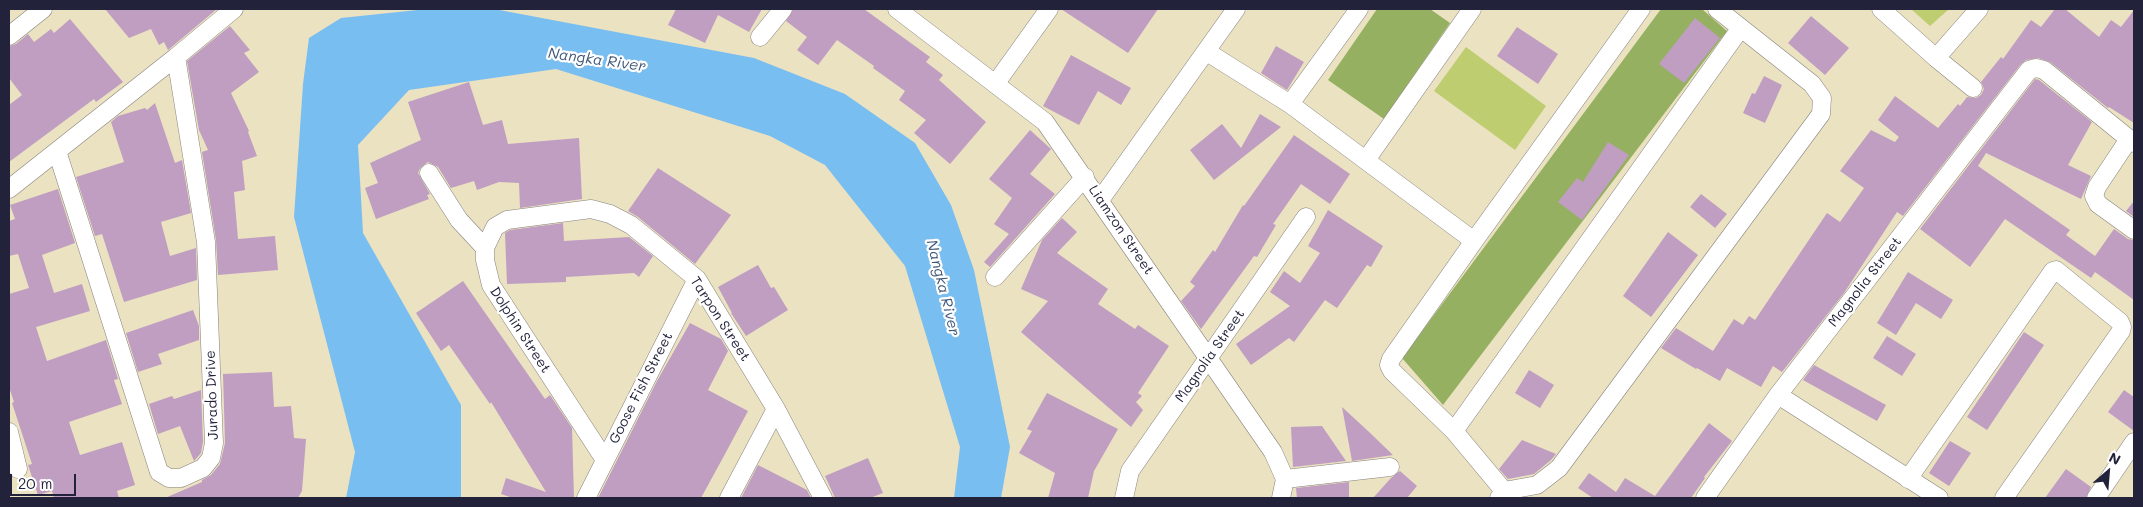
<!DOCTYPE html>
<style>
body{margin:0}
#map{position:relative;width:2143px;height:507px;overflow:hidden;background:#ebe2c1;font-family:Mali,sans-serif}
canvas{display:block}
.frame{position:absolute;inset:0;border:10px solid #22223b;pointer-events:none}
.north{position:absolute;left:2083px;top:447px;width:50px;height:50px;-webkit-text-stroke:4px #fff;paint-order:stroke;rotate:27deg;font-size:14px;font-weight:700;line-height:20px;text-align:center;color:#22223b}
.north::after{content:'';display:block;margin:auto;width:18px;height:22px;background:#22223b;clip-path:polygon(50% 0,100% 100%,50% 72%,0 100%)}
.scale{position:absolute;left:10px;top:474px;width:66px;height:22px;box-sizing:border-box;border:2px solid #22223b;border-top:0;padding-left:6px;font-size:15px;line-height:18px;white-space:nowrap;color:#22223b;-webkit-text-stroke:4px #fff;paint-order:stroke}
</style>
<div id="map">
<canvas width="2143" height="507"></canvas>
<div class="frame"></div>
<div class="north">N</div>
<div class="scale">20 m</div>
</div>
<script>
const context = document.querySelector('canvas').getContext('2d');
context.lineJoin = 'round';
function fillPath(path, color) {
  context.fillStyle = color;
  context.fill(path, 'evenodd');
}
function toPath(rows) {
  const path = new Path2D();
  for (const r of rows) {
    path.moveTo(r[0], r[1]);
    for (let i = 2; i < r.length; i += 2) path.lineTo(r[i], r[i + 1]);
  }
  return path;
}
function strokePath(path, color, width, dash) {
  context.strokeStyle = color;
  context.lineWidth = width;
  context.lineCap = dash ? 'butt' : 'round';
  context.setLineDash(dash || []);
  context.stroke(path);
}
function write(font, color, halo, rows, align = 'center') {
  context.font = font + ' Mali,sans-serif';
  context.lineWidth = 4.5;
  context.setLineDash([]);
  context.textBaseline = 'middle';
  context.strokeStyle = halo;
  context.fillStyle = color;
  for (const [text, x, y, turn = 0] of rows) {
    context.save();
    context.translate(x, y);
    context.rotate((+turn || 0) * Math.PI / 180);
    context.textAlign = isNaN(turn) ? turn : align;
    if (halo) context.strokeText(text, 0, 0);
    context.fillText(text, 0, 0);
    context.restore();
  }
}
fillPath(toPath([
 [1911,9,1949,9,1930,26],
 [1466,47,1546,106,1515,150,1434,91]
]), '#bdcd6f');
fillPath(toPath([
 [1377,9,1430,9,1450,23,1384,119,1328,80],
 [1661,9,1702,9,1727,31,1443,405,1402,358]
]), '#96b062');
fillPath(toPath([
 [427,9,494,9,754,58,845,94,915,143,951,205,974,270,1010,447,1001,498,954,498,960,447,905,266,825,165,770,136,556,69,409,90,358,145,363,233,461,405,461,498,346,498,355,452,294,217,303,84,309,38,341,18]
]), '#79bef0');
fillPath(toPath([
 [105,9,217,9,168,50,164,42,159,45,151,29,129,38],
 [676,9,762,9,749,32,718,15,705,43,668,25],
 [793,9,864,9,930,57,926,62,943,75,939,80,986,122,950,164,914,133,926,120,899,100,905,91,873,68,874,66,837,40,818,65,797,50,807,37,786,21],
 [1061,9,1158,9,1128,53],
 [2055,9,2065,9,2099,37,2111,20,2121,27,2134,10,2134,123,2109,107,2108,108,2050,62,2038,58,2026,60,2021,64,1903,216,1897,212,1844,293,1782,372,1773,366,1761,387,1727,368,1720,381,1697,368,1696,369,1661,348,1676,328,1713,351,1734,319,1743,325,1749,316,1755,320,1827,213,1840,222,1864,188,1840,171,1871,130,1895,142,1899,137,1878,120,1895,96,1938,128,1958,104,1960,106,1967,97,1976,98,1981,95,1984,89,1981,82,2001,57,2003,59,2031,20,2041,27],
 [1811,16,1849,48,1825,75,1788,43],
 [1695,18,1720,38,1684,83,1659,64],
 [70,19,123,82,96,102,94,99,9,162,9,105,22,95,9,78,9,46,16,44,28,34,34,42,51,29,54,33],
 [230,26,250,50,244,53,259,72,231,93,249,131,248,132,257,156,242,161,245,190,234,192,238,239,275,236,278,270,218,275,216,240,202,152,208,150,199,130,187,61],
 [1517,27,1558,54,1538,84,1497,56],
 [1276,46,1304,62,1287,90,1261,73],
 [1071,55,1131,88,1121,105,1098,91,1079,125,1043,106],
 [1764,76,1782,85,1765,123,1743,113,1752,93,1755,94],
 [2035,79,2039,80,2092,122,2068,165,2091,176,2081,199,1986,153,1978,166,2070,230,2066,235,2095,256,2114,229,2128,239,2134,240,2134,300,2095,272,2091,278,2005,219,1970,267,1920,229],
 [469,82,483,125,502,120,508,144,579,138,582,199,520,208,519,183,499,182,477,190,474,181,451,188,438,167,428,162,420,168,418,173,430,194,427,195,429,199,376,219,365,188,378,183,370,163,421,140,408,102],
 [155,103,175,163,182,160,191,213,161,222,170,256,196,248,197,280,124,302,102,234,95,236,76,177,124,162,111,122,118,116,145,108,147,110],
 [1260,114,1281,127,1214,180,1190,150,1222,124,1241,148],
 [1030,130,1051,149,1030,174,1055,194,990,267,984,262,1009,234,994,224,1012,198,989,179],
 [1294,135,1350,174,1330,204,1301,184,1273,224,1276,225,1257,257,1254,256,1201,329,1181,301,1195,286,1190,282,1213,250,1215,252,1243,205,1244,206],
 [1608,142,1629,155,1582,220,1558,202,1577,178,1583,182],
 [658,168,731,215,695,264,638,217,628,211],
 [58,189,75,243,42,255,54,293,82,284,90,311,36,327,47,361,106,340,118,379,114,380,122,404,69,422,80,455,122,442,135,485,117,491,119,498,54,498,52,491,38,495,28,465,32,464,12,403,14,402,9,387,9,294,29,288,18,254,9,256,9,221,15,219,10,205],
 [1701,194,1727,214,1715,228,1690,207],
 [2134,201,2134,217,2126,211],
 [1328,210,1383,246,1371,267,1367,265,1337,308,1325,300,1294,342,1289,338,1251,365,1236,344,1290,306,1270,292,1284,271,1300,283,1320,253,1308,246],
 [1062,218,1077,232,1057,253,1108,289,1098,304,1135,329,1138,325,1169,346,1138,393,1142,396,1136,402,1143,410,1131,427,1021,332,1048,301,1021,289,1042,240],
 [563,223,564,241,629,237,653,256,639,277,634,273,566,277,566,282,507,284,505,233,510,230],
 [1668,232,1698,255,1651,317,1623,296],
 [758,265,771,288,774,287,788,310,746,336,731,313,732,313,718,287],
 [1908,272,1953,300,1941,319,1916,303,1896,335,1877,323],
 [463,281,545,399,550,395,572,428,574,498,513,498,501,494,506,478,546,492,491,402,490,404,449,345,441,351,416,313],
 [193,310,199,326,199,340,158,354,162,364,138,372,126,333],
 [690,323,721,339,728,351,708,390,748,411,725,454,701,498,598,498,657,381],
 [2024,332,2044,345,1987,430,1967,417],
 [1887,336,1916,354,1902,376,1873,358],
 [1814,365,1886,405,1877,421,1803,380],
 [1529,370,1554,385,1540,408,1515,393],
 [272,372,274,407,291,406,294,438,306,439,302,491,298,498,165,498,202,482,202,480,211,475,220,464,225,443,223,374],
 [201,390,203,442,201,453,194,461,180,426,158,434,149,404,172,396,174,399],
 [2124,390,2134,397,2134,431,2108,412],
 [1047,393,1118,429,1094,471,1088,498,1048,498,1055,473,1019,453,1032,431,1027,429],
 [1342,407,1368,431,1393,455,1352,461],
 [1709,423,1732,441,1704,477,1705,478,1691,498,1593,498,1578,488,1589,473,1616,492,1625,478,1655,496],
 [1322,426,1346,461,1293,467,1291,427],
 [1522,440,1556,454,1551,460,1534,474,1508,479,1499,469],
 [1950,441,1971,453,1949,486,1929,473],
 [868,458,883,493,870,498,835,498,825,476],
 [758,465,807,490,811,498,741,498],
 [2066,469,2091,487,2086,498,2045,498],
 [1400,471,1417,486,1407,498,1373,498,1391,478],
 [1349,482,1349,498,1297,498,1296,488]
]), '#bf9ec1');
const street = toPath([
 [897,9,1045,122,1273,452,1285,479,1281,498],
 [1881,9,1936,58,1973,88],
 [9,36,43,9],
 [760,37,783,9],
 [1207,52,1290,104,1474,241],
 [1936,58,1979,9],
 [996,83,1049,9],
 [1290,104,1359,9],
 [2129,139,2097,187,2094,196,2098,204,2134,230],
 [57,151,159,472,169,478,181,478,203,468,211,458,214,443,206,242,176,57],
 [1366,160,1472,9],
 [429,173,459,220,485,248],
 [9,189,176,57,234,9],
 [1100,200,1236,9],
 [995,277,1085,177],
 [1778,395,1939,498],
 [1454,431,1740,29],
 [9,432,18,469],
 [605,460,491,285,485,260,485,248,495,227,507,220,591,209,610,214,631,225,697,279,776,409,823,498],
 [1285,479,1390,467],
 [1908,479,2053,271,2056,270,2120,322,2122,327,2121,331,2004,498],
 [1504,491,1454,431,1392,371,1389,365,1391,359,1474,241,1641,9],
 [586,498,697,279],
 [729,498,776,409],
 [1124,498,1130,471,1306,217],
 [1499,498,1504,491,1537,485,1559,468,1821,114,1822,98,1812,84,1717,9],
 [1705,498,1778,395,2029,70,2036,68,2044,70,2134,143],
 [2096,498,2134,442]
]);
strokePath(street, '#86827e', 19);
strokePath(street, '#fff', 18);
write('14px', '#22223b', '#fff', [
 ["Liamzon Street",1121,230,56],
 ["Magnolia Street",1865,282,-52],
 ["Tarpon Street",720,319,57],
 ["Dolphin Street",520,330,57],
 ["Magnolia Street",1210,356,-55],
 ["Goose Fish Street",641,388,-63],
 ["Jurado Drive",212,395,-92]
]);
write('italic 15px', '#40597a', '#fff', [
 ["Nangka River",597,60,8],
 ["Nangka River",943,288,76]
]);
</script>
